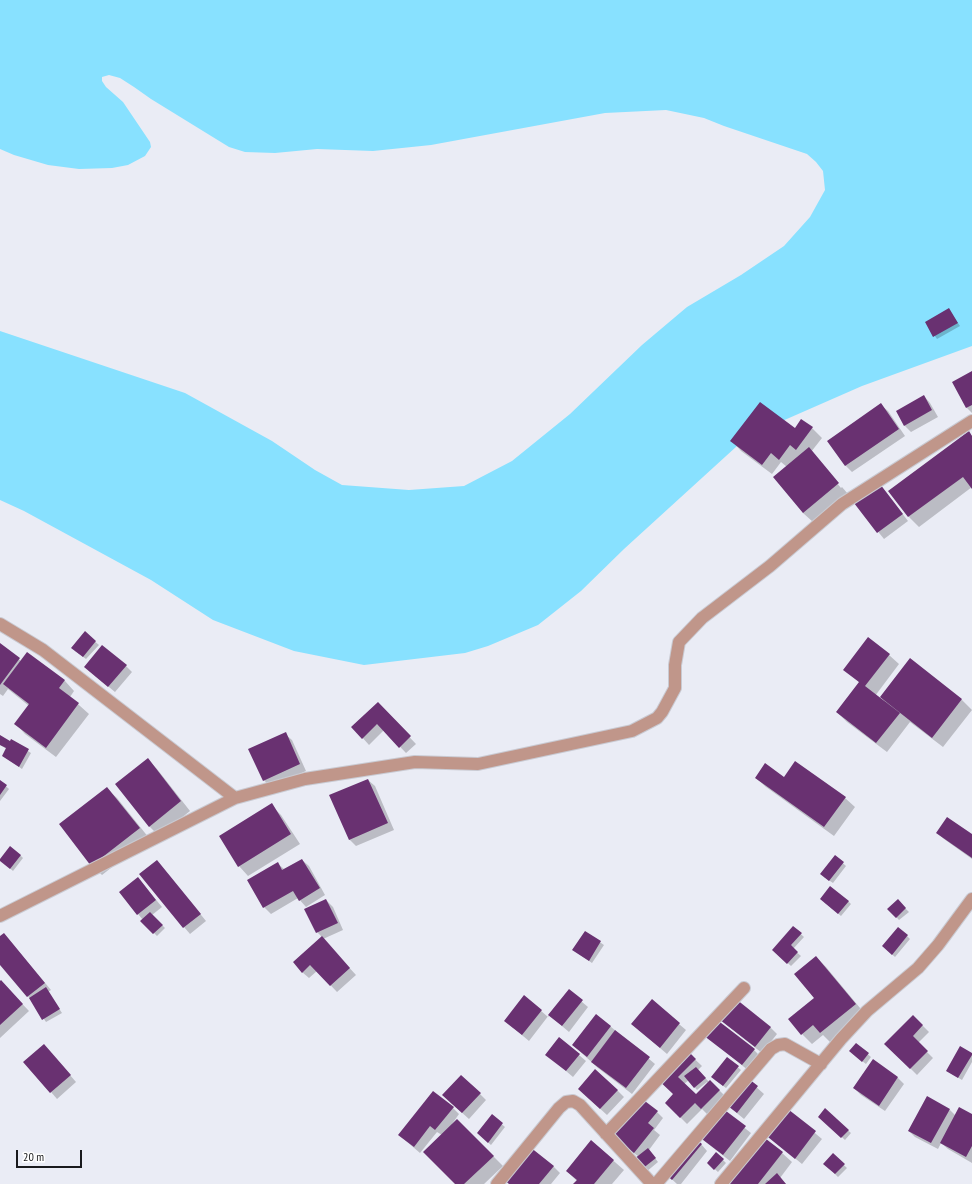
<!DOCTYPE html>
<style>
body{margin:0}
#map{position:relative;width:972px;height:1184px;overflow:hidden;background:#eaecf5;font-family:"PT Sans Narrow",sans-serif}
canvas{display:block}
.scale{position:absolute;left:16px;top:1150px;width:66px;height:18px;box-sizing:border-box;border:2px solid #191a1d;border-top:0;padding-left:5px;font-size:12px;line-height:14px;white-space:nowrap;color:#191a1d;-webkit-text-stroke:3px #fff;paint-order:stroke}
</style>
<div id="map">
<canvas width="972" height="1184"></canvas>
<div class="scale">20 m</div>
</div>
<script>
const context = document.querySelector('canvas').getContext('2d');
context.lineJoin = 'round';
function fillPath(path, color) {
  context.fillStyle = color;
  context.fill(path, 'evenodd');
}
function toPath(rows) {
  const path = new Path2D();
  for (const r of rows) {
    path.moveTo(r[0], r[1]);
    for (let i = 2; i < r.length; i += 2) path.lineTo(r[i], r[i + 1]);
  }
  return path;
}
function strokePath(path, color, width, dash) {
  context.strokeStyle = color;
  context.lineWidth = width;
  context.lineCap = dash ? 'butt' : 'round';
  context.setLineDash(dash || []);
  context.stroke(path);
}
fillPath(toPath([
 [0,0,972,0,972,346,862,386,748,436,624,549,581,591,538,625,488,646,465,653,364,665,294,651,213,620,151,580,24,511,0,500,0,331,185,393,272,441,315,470,342,485,409,490,464,486,512,461,570,414,642,345,687,307,741,275,784,246,810,217,825,190,823,171,816,162,807,154,724,126,704,118,666,110,605,113,431,145,373,151,317,149,275,153,245,152,229,147,151,99,134,87,120,78,109,75,102,77,102,81,106,87,123,102,150,142,151,147,145,156,128,165,112,168,79,169,48,165,14,155,0,149]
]), '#88e1ff');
fillPath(toPath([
 [949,310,960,326,937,339,926,323],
 [972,372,972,413,967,408],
 [924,396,930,403,938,417,911,432,905,426,897,412],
 [881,405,888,411,905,436,852,472,845,465],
 [812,428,822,438,811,452,841,488,842,487,848,494,813,522,803,513,787,467,781,462,772,474,741,451,732,441,795,430],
 [969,433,972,436,972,487,919,527,909,517,890,491],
 [880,485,908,521,884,539,855,503],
 [85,633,99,645,86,659,75,651],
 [0,644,21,661,27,653,65,681,74,691,70,697,89,714,56,757,25,734,16,724,29,706,8,689,3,696,0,694],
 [889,655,899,664,875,696,885,702,881,697,910,659,962,700,972,710,943,747,910,722,887,752,847,722,837,712,860,683,844,669],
 [126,666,132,672,115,692,92,673],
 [378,704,416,744,406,753,384,730,369,745,353,727],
 [285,734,292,740,306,771,270,787,264,780],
 [0,736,11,742,12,741,31,753,22,769,3,756,7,749,0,745],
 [148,760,157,769,190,811,159,836,149,826],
 [756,778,784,778,845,798,855,807,834,836,766,787],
 [368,780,375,786,394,830,356,846,349,839],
 [0,781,9,789,0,801],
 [107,789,117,798,149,838,102,875,92,865],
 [271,805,281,815,300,844,248,876,239,866],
 [937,833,972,835,972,859,944,839],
 [20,855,23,858,13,871,4,863],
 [835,856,846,866,833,883,824,877],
 [302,860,309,866,325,895,306,907,298,898,271,914,264,907,277,863,284,869],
 [157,861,206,921,190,934,184,927],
 [138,878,162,907,152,915,165,928,157,936,142,921,143,920,138,914],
 [326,900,333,907,343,930,323,939,356,975,337,992,317,971,309,978,302,972,322,937,317,932],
 [848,901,851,904,841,916,824,902],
 [898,901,909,912,899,920,889,909],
 [793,927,804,937,793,949,801,956,791,966,773,950],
 [585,932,604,945,592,963,573,950],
 [4,934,51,990,48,992,62,1013,46,1022,31,1000,0,963,0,938],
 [907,936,910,939,895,957,886,949],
 [816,957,826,967,865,1014,830,1042,823,1035,812,1044,802,1034,815,998],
 [0,982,7,988,29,1011,0,1038],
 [569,991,588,1007,569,1032,549,1015,529,1041,505,1021,524,996,548,1017],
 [652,1001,686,1030,667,1054,639,1030],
 [913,1016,929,1032,918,1043,933,1058,917,1075,886,1044],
 [723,1022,770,1027,777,1034,762,1053],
 [610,1026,655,1064,632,1094,598,1068,573,1045],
 [701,1032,754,1050,760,1056,749,1071],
 [856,1044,871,1057,866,1064,853,1054],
 [44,1045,76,1082,57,1099,51,1092],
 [684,1049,702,1066,698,1070,709,1082,710,1081,726,1097,717,1106,751,1133,730,1161,702,1139,708,1115,702,1109,687,1124,666,1103,674,1094,657,1077],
 [689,1080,697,1090,707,1082,708,1083,696,1096,684,1084],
 [546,1054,579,1055,586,1061,573,1077],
 [972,1054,972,1062,962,1080,947,1071],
 [727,1058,741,1070,726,1088,715,1080],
 [873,1061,898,1078,904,1084,885,1111,861,1095,854,1088],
 [745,1077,764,1094,744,1119,732,1109],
 [617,1090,624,1097,607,1115,585,1095],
 [480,1094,486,1100,469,1119,450,1102],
 [784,1107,822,1139,802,1164,764,1133],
 [453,1108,459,1114,452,1124,453,1125,457,1120,503,1166,484,1184,456,1184,442,1135,437,1132,420,1153,399,1135],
 [825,1110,851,1133,845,1140,819,1116],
 [950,1110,956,1116,972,1115,972,1163,948,1149,941,1143,938,1149,915,1137,909,1131],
 [657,1112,663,1118,654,1130,660,1135,649,1150,658,1162,646,1172,639,1157,616,1139],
 [492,1116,505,1127,491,1145,481,1136],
 [592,1142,624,1170,612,1184,575,1184,577,1181,567,1171],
 [701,1144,707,1151,681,1184,677,1184,664,1172],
 [716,1153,726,1163,718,1172,708,1163],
 [782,1153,792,1162,780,1178,786,1184,719,1184],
 [833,1155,847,1168,838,1177,825,1164],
 [553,1166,560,1173,551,1184,509,1184]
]), '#0003');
fillPath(toPath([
 [949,308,958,323,933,337,925,322],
 [972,371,972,405,966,408,952,382],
 [924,395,932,410,904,426,896,411],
 [760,402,795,428,801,419,813,427,796,450,790,445,779,460,771,453,762,465,730,441],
 [881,403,899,429,845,466,827,441],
 [969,431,972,436,972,489,963,477,908,517,888,491],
 [809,447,839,483,803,513,773,477],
 [880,484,903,514,877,533,854,503],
 [85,631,96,641,83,657,71,648],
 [868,637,890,654,865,686,900,713,876,743,836,712,859,682,843,670],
 [0,643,20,658,0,685],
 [102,645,127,665,108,687,84,667],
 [27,652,65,680,59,688,79,703,46,748,14,724,29,704,3,684],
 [910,658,962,699,932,738,880,697],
 [378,702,411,736,399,748,377,724,362,739,351,727],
 [286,732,300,764,263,781,248,749],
 [0,735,10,741,11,739,29,749,19,767,2,756,6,748,0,745],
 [148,758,181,801,149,827,115,784],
 [795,761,846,797,824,827,755,778,765,763,784,777],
 [368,779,388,823,349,840,329,795],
 [0,780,7,785,0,795],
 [107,787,140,828,91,866,59,824],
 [272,803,291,834,238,867,219,836],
 [947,817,972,834,972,858,936,833],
 [10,846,21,855,10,869,0,861,0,859],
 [835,855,844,862,829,881,820,874],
 [302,859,320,888,299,901,293,891,263,908,247,880,278,862,282,870],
 [157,860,201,914,183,928,139,874],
 [138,877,156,900,137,915,119,892],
 [830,886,849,901,838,914,820,899],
 [326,899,338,923,316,933,304,909],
 [898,899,906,908,896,918,887,909],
 [150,912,163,925,153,934,140,921],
 [793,926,802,933,791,945,798,952,787,964,772,950],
 [898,927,908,935,892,955,882,946],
 [585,931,601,941,589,961,572,950],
 [4,933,45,983,27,997,0,965,0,936],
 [322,936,350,968,330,986,310,965,302,973,293,962],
 [816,956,856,1004,820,1033,813,1025,801,1035,788,1019,814,998,794,974],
 [1,980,23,1004,0,1025,0,981],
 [46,987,60,1009,42,1020,29,998],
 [569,989,583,1000,562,1026,548,1015],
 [524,995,542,1010,522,1035,504,1021],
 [731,995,771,1027,755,1047,715,1016],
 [652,999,680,1023,660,1048,631,1024],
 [596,1014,611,1026,587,1057,572,1045],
 [913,1015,923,1025,913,1036,928,1051,910,1069,884,1044],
 [712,1016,755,1049,742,1065,699,1032],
 [615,1030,650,1057,626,1088,591,1062],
 [559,1037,580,1054,566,1071,545,1055],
 [856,1043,869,1053,862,1062,849,1051],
 [44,1044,71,1075,50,1093,23,1062],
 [960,1046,972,1053,972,1055,958,1078,946,1071],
 [684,1047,696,1059,678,1077,696,1094,710,1080,720,1090,701,1109,695,1103,680,1118,665,1103,673,1094,655,1077],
 [727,1057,739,1066,723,1086,711,1077],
 [873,1059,898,1077,879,1106,853,1088],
 [696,1067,706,1078,694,1088,684,1076],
 [595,1069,618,1090,600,1109,578,1089],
 [461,1075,481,1093,462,1113,442,1095],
 [745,1076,758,1086,737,1113,724,1103],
 [433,1091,454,1107,435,1130,430,1126,414,1147,398,1135],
 [637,1095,658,1111,648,1123,654,1128,634,1153,608,1132],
 [927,1096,950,1109,931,1143,908,1131],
 [718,1105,746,1126,723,1155,694,1133],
 [784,1106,816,1131,795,1159,763,1133],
 [959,1107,972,1114,972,1146,966,1157,940,1143],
 [825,1108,849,1130,841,1138,818,1117],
 [492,1114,503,1123,488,1143,477,1133],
 [457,1119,494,1156,464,1184,455,1184,423,1152],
 [757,1132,783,1152,758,1184,717,1184],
 [692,1136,702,1144,672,1180,663,1172],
 [591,1140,614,1160,594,1184,573,1184,577,1180,566,1171],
 [530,1147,554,1166,539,1184,509,1184,504,1180],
 [648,1148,656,1158,642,1169,634,1159],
 [716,1152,724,1159,714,1170,707,1163],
 [833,1153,845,1164,835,1174,823,1164],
 [777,1173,786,1184,765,1184]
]), '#693171');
const minor = toPath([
 [0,624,43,650,235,798],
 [0,916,235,798,305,779,415,762,478,764,632,731,657,718,662,712,675,688,675,665,679,642,702,618,770,566,842,504,972,421],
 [606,1134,744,988],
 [497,1184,559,1108,566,1102,573,1101,580,1105,652,1184],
 [656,1184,771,1049,778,1045,785,1044,821,1064],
 [721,1184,841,1039,867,1011,918,968,938,945,972,899]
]);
strokePath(minor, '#c9cad2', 14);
strokePath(minor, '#c0968a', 12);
</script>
